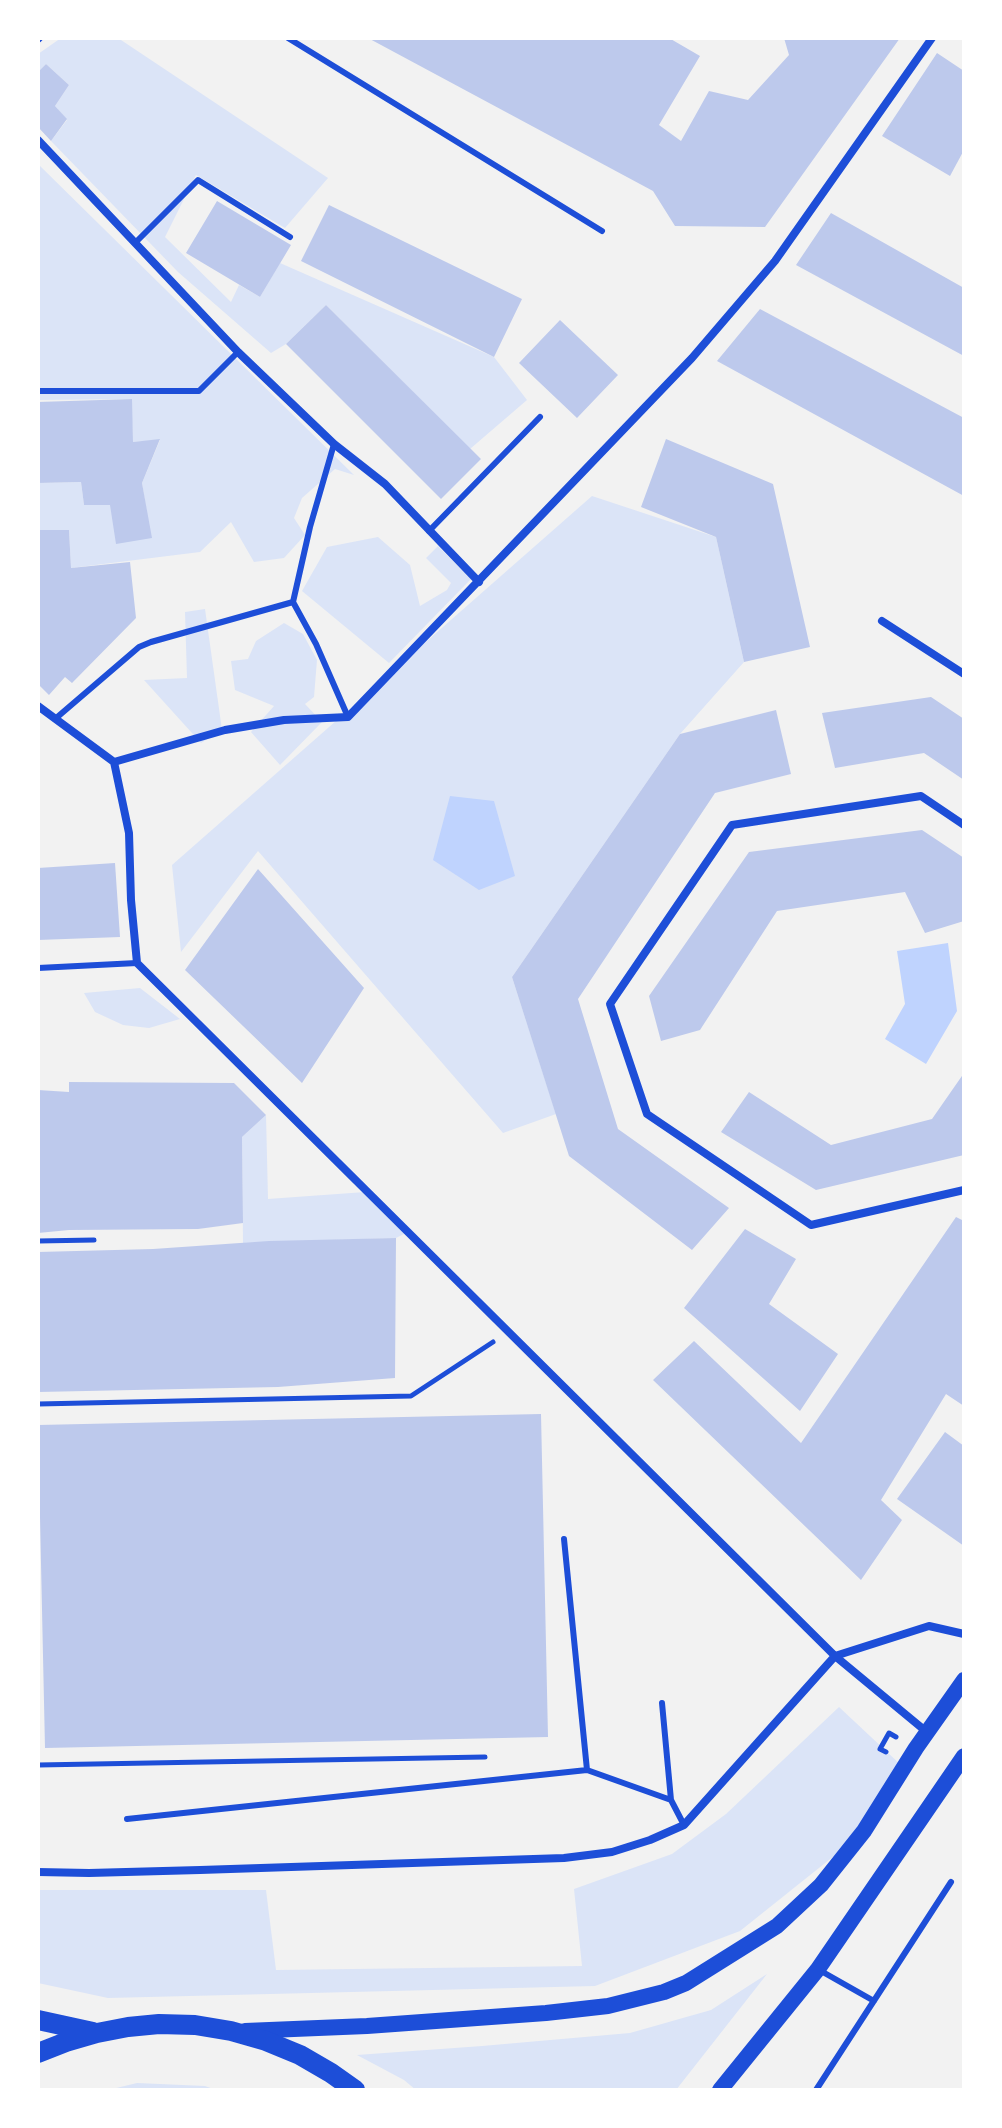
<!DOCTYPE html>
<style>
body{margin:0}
#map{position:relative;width:1002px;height:2128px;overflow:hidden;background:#f2f2f2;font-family:"PT Sans",sans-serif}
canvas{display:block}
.frame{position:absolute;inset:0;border:40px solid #fff;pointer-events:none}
</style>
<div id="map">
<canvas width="1002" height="2128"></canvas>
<div class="frame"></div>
</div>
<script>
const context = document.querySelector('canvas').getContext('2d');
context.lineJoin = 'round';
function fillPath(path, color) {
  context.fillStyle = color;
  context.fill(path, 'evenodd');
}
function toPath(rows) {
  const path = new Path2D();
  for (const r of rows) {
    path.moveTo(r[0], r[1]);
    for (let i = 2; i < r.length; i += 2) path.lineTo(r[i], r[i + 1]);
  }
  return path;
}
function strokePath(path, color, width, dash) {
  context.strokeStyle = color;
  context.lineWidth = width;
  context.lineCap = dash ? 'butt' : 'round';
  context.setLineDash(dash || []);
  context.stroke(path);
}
fillPath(toPath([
 [61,38,118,38,328,178,285,228,196,175,165,237,231,302,239,285,260,297,280,263,494,357,527,400,470,449,326,305,286,344,271,353,178,272,51,141,67,120,55,106,69,85,46,64,38,72,38,54],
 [38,164,354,475,335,469,302,498,294,518,305,535,284,558,254,562,231,522,200,552,71,568,69,530,38,530,38,483,81,482,84,505,110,505,151,538,142,483,160,440,133,442,131,399,38,400],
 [592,496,716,537,744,662,680,734,512,977,556,1114,503,1133,258,851,181,952,172,865],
 [378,537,410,565,420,606,447,590,451,583,426,558,438,546,471,579,389,663,302,591,327,547],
 [205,609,222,730,201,743,144,680,187,678,185,612],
 [284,623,303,634,317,660,314,697,305,704,322,722,280,765,251,732,274,706,235,690,231,661,248,659,256,641],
 [140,988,180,1019,149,1028,123,1025,95,1012,84,993],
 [266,1115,268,1199,365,1192,412,1230,396,1238,243,1243,242,1137],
 [839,1707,902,1766,839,1852,740,1931,595,1986,108,1998,38,1983,38,1890,266,1890,276,1970,582,1966,574,1889,672,1854,726,1814],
 [767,1974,676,2090,416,2090,404,2080,357,2055,482,2046,630,2033,711,2010],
 [137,2083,205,2086,216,2090,108,2090]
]), '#dbe4f7');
fillPath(toPath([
 [450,796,494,801,515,876,479,890,433,860],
 [948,943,957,1011,926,1064,885,1039,905,1004,897,951]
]), '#bfd3fe');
fillPath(toPath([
 [368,38,669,38,700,56,659,125,681,141,709,91,748,100,789,55,784,38,900,38,765,227,675,226,653,191],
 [937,53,964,71,964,150,950,176,882,136],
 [46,64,69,85,55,106,67,119,51,141,38,127,38,72],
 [217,201,291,245,260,297,186,253],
 [329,205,522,299,494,357,301,261],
 [831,213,964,288,964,356,796,265],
 [326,305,481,459,441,499,286,344],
 [760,309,964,418,964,496,717,361],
 [560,320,618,375,577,418,519,363],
 [132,399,133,442,160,439,142,483,152,538,116,544,110,505,84,505,81,482,38,483,38,402],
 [666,439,773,484,810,647,744,662,716,537,641,507],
 [38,530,69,530,71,568,130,562,136,618,72,683,65,677,49,695,38,684],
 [931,697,964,719,964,780,924,753,835,768,822,713],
 [776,710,791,774,715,793,578,999,618,1129,729,1208,692,1250,569,1156,512,977,680,734],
 [922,830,964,858,964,921,925,933,905,892,777,911,700,1030,661,1041,649,996,749,852],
 [115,863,120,937,38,940,38,868],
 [258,869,364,988,302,1083,185,970],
 [964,1073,964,1155,816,1190,721,1132,749,1092,831,1145,932,1119],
 [69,1082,234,1083,266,1115,242,1137,243,1223,198,1229,69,1230,38,1233,38,1090,69,1092],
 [956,1217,964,1221,964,1406,946,1394,881,1500,902,1520,861,1580,653,1380,694,1341,801,1443],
 [745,1229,796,1259,769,1304,838,1354,800,1411,684,1308],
 [396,1238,395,1378,278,1387,38,1392,38,1252,153,1249,269,1241],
 [541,1414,548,1737,45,1748,38,1425],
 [945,1432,964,1446,964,1546,897,1499]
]), '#bdc9ec');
strokePath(toPath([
 [38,1241,94,1240],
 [38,1404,411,1396,493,1342],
 [886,1752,880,1749,889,1733,896,1737],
 [38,1765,485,1757]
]), '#1d4ed8', 5);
strokePath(toPath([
 [288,38,602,231],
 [135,243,198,180,290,237],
 [38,391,199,391,238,352],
 [429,531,540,417],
 [293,602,316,644,348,717],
 [55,719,139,647,151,642,293,602,310,527,334,444],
 [38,968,137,963],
 [564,1539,587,1770],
 [662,1703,671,1800],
 [127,1819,587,1770,671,1800,684,1825],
 [821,1971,874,2001],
 [816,2090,951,1882]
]), '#1d4ed8', 6);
strokePath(toPath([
 [38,39,39,38],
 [38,140,238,352,334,444,385,484,479,582],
 [882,621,964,674],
 [38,706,114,762,129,833,131,900,137,963,835,1656,928,1733],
 [114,762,225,730,284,720,348,717,692,358,775,261,932,38],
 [964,825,921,796,732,825,610,1004,647,1114,811,1225,964,1190],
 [835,1656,929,1626,964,1634],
 [38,1872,89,1873,200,1870,564,1858,612,1852,650,1840,684,1825,835,1656]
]), '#1d4ed8', 8);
strokePath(toPath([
 [245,2031,367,2026,546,2013,608,2006,664,1992,686,1983,777,1926,821,1885,864,1831,916,1748,964,1680],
 [720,2090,818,1969,964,1756]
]), '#1d4ed8', 16);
strokePath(toPath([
 [38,2020,93,2032],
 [38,2053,66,2042,97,2033,128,2027,159,2024,195,2025,231,2031,266,2041,300,2055,331,2073,355,2090]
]), '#1d4ed8', 20);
</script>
